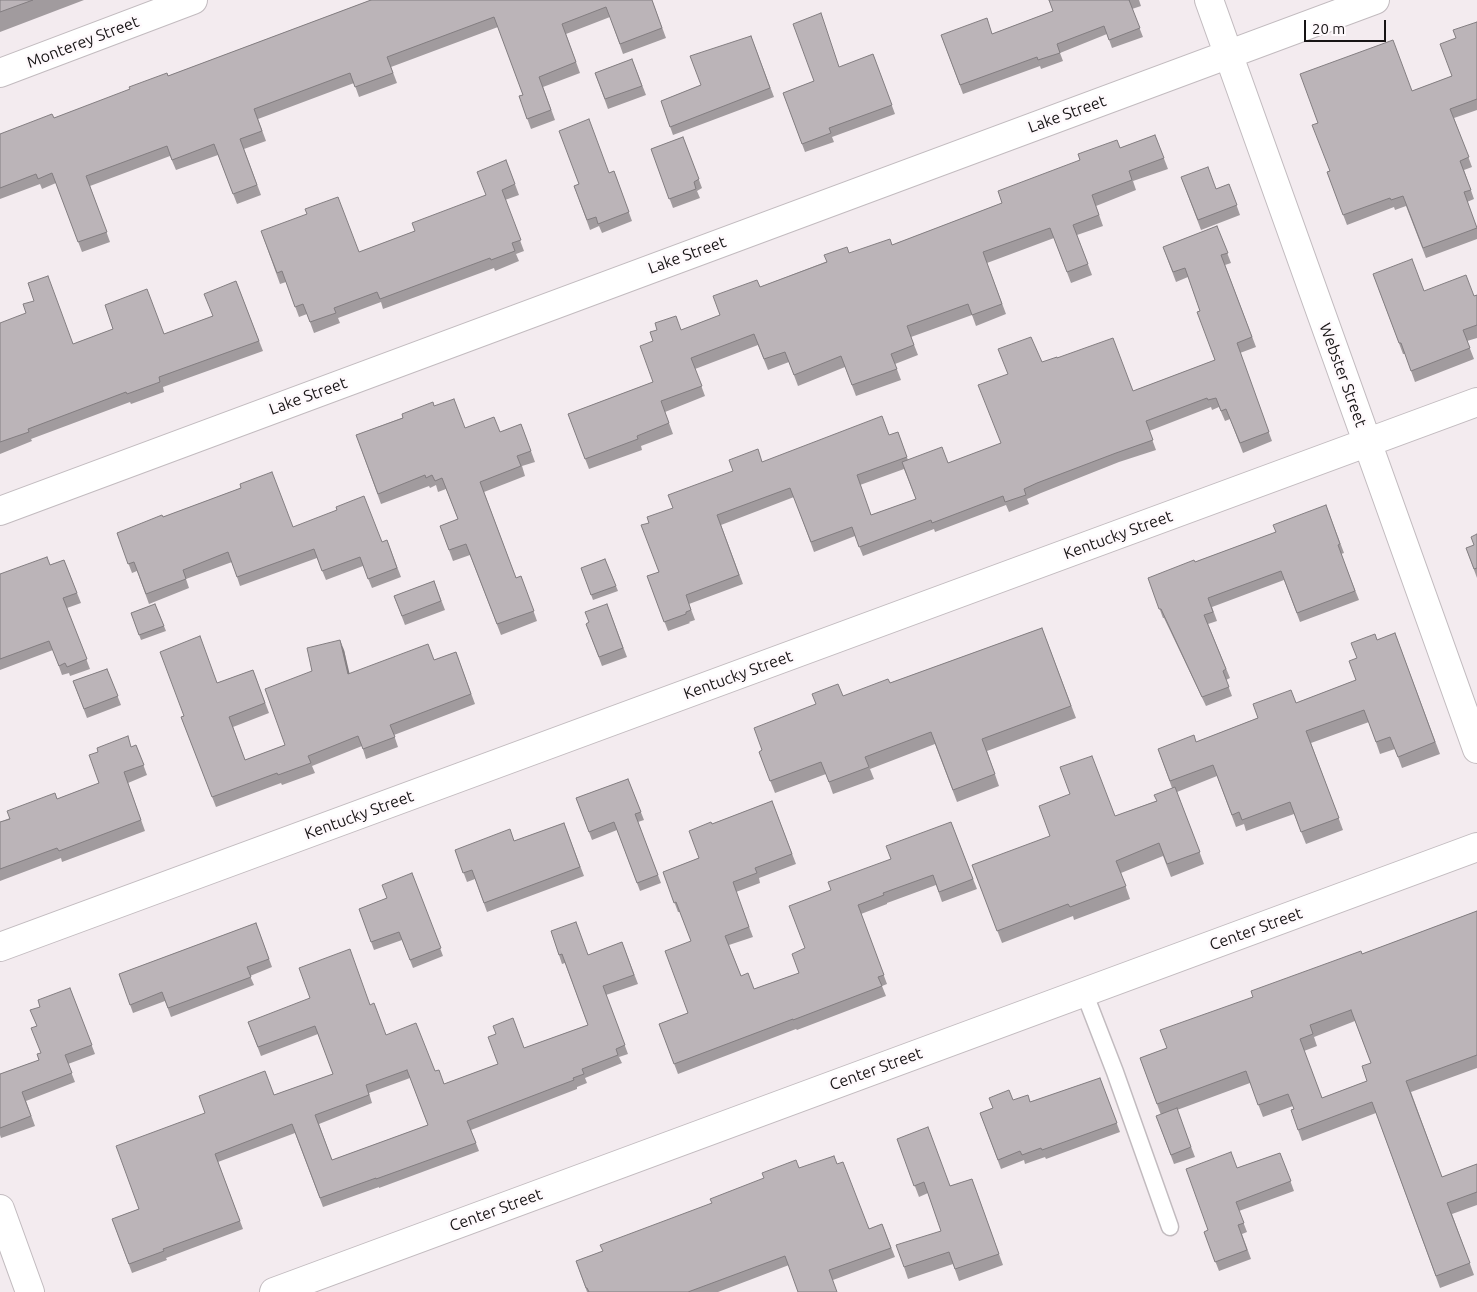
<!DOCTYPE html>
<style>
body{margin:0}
#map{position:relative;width:1477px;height:1292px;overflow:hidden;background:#f3ebef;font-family:Ubuntu,sans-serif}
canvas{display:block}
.scale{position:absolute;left:1304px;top:20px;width:82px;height:22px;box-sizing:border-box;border:2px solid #171415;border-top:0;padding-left:6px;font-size:15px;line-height:18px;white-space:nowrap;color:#171415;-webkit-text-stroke:4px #fef9fc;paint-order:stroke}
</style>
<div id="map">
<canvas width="1477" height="1292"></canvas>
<div class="scale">20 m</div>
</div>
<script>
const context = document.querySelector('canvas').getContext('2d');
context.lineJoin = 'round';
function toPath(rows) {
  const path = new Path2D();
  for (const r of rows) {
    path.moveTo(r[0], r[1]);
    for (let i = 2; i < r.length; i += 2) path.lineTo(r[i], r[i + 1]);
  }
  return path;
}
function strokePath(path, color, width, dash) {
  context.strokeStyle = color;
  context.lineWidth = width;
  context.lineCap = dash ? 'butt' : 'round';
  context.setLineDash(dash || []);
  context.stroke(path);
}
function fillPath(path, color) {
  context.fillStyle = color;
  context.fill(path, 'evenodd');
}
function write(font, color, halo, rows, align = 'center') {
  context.font = font + ' Ubuntu,sans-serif';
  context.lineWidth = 5;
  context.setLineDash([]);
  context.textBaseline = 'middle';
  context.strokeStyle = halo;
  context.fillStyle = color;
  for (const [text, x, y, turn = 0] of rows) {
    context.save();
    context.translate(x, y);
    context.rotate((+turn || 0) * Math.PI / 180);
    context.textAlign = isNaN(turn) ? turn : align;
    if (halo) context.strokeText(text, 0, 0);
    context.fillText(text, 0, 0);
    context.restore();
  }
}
const lane = toPath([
 [1084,992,1115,1072,1170,1227]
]);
const street = toPath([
 [1209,0,1477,749],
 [0,73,193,0],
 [0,511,1375,0],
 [0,947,1477,402],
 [0,1209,30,1292],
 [274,1292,1477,847]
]);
strokePath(lane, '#c2bbbf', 19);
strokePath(street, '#c2bbbf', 30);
strokePath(lane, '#fff', 16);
strokePath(street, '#fff', 28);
fillPath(toPath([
 [0,0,84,0,0,32],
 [371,0,652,0,666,38,623,54,610,17,566,34,580,73,543,87,555,120,531,129,519,96,523,95,498,27,391,67,397,83,359,97,354,83,258,119,266,141,244,149,261,195,237,204,218,155,176,170,170,156,90,186,110,242,82,252,56,183,42,189,40,184,0,199,0,134,54,118,168,76],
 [1049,0,1139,0,1141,6,1132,9,1143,37,1112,48,1107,34,1060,53,1063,61,1041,69,1040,66,963,94,941,35,992,34,1053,11],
 [1477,22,1477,110,1454,118,1472,167,1464,170,1474,199,1467,202,1477,228,1477,239,1426,258,1406,206,1395,210,1394,207,1347,225,1327,172,1329,171,1412,91,1452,76,1456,38],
 [751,36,774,97,673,135,661,101,701,85],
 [873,54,895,114,832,137,834,142,805,152,783,93,814,81,840,67],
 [632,59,646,95,608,109,595,73],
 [1155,135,1168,169,1133,181,1136,190,1096,206,1103,226,1077,235,1092,275,1071,283,1054,238,987,263,1006,314,976,326,972,315,911,337,918,355,895,364,901,380,856,396,845,367,798,386,789,362,768,370,758,345,695,369,705,396,665,412,673,434,641,446,642,450,589,469,568,414,653,382,681,330,720,315,760,287,849,253,892,245,1002,203,1120,148],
 [683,137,702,188,697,191,700,198,673,208,651,149],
 [506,160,519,195,505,200,524,251,516,254,519,261,495,271,494,268,383,309,381,302,338,318,340,323,314,333,307,314,299,317,286,282,280,284,261,231,359,252,415,231,486,195],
 [614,171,632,221,602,233,599,226,590,230,574,186],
 [1181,177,1216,189,1229,184,1240,215,1201,230],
 [1217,226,1231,263,1225,265,1256,347,1240,353,1272,441,1243,453,1230,419,1225,421,1219,407,1212,410,1211,407,1149,431,1156,450,1119,462,1041,493,1027,499,1029,504,1009,512,1006,505,935,532,934,529,863,556,855,536,814,552,794,497,721,525,743,584,689,604,695,620,689,622,690,623,668,631,647,576,659,572,649,523,673,508,762,462,889,435,898,432,908,460,948,463,1000,444,1042,362,1057,358,1133,391,1215,360,1200,311,1188,277,1176,282,1163,247],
 [904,469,916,499,871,515,860,485],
 [1373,274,1424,291,1474,296,1477,295,1477,338,1467,341,1474,359,1415,382,1405,354,1403,354],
 [236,281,263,351,163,387,164,392,131,404,130,402,31,439,32,441,0,454,0,323,73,344,113,329,164,334,213,316],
 [434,406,465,428,500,432,521,424,535,462,522,466,525,476,484,492,516,578,521,576,537,621,501,635,470,555,453,561,440,526,458,519,446,489,438,492,436,485,430,488,429,486,381,504,356,435],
 [241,488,293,527,382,542,387,540,401,577,372,588,363,566,326,580,317,558,240,586,232,562,186,579,189,588,149,604,137,571,132,573,117,533,163,517],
 [1326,505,1344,553,1341,554,1359,600,1300,622,1284,580,1212,607,1217,621,1208,624,1230,678,1226,680,1232,696,1206,706,1164,618,1163,618,1148,578,1195,562,1276,532],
 [1477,534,1477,578,1466,548,1474,546],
 [605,559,618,591,593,600,581,568],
 [64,560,81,603,67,608,90,669,70,676,69,673,62,675,53,650,0,670,0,574,50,565],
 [434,581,445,610,405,625,394,596],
 [155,604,166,631,141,640,131,613],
 [607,604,627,657,602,666,586,624,589,622],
 [1042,628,1076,718,987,751,999,786,957,802,935,744,870,769,874,779,833,794,826,774,775,793,759,752,843,696,890,683],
 [1395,633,1440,754,1402,768,1395,749,1380,754,1369,722,1311,743,1343,830,1306,844,1294,814,1246,831,1244,824,1236,827,1217,776,1177,792,1204,864,1171,877,1163,856,1121,873,1130,899,1074,920,1073,916,1002,943,972,865,1115,816,1156,801,1172,788,1158,749,1196,742,1296,703,1356,680,1357,658,1377,640],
 [344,650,349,674,434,660,456,652,475,704,394,735,398,747,366,759,362,746,312,766,315,773,282,785,281,783,216,807,181,717,184,716,217,683,253,670,269,713,233,727,245,760,285,745,312,671],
 [107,669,121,705,87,718,73,681],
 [136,745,147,775,128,783,145,831,62,862,61,858,0,881,0,822,57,799,99,783],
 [628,779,644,820,638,822,661,883,640,891,617,830,592,840,576,798],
 [772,801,796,864,759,878,760,883,736,892,753,937,729,945,741,976,754,989,799,973,805,948,831,890,891,859,951,822,977,889,942,902,936,885,887,903,887,904,861,914,887,984,882,986,886,996,797,1030,796,1029,678,1074,659,1024,688,1013,691,941,680,912,678,912,663,872,699,858,712,824],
 [564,823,584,876,487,912,475,879,467,882,455,850,514,841],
 [412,873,443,956,413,968,402,940,374,950,359,909,387,898],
 [1477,911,1477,1068,1411,1092,1442,1177,1477,1164,1477,1205,1452,1214,1474,1275,1440,1288,1376,1113,1302,1141,1291,1110,1294,1109,1293,1106,1263,1117,1250,1083,1177,1110,1195,1157,1174,1164,1156,1116,1161,1115,1140,1058,1167,1048,1253,997,1362,954],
 [1355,1021,1371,1063,1367,1081,1322,1098,1304,1051,1317,1046,1314,1037],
 [256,923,272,967,250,976,254,985,171,1017,165,1001,133,1013,119,974],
 [551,931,588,955,622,942,638,984,606,995,628,1054,619,1057,622,1063,585,1078,587,1083,577,1087,577,1089,471,1130,479,1151,379,1188,379,1187,323,1207,295,1133,218,1162,243,1229,166,1258,167,1260,132,1273,112,1219,139,1209,274,1095,333,1074,318,1034,261,1056,248,1022,370,1005,386,1035,435,1071,444,1084,498,1064,524,1048,588,1025,565,963,562,964],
 [410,1078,428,1125,332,1160,319,1124,372,1103,369,1093],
 [70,988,95,1054,68,1064,75,1082,26,1101,35,1126,1,1138,0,1135,0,1074,39,1060,41,1053,37,1027,40,1007],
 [1100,1078,1120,1132,1046,1159,1045,1157,1025,1164,1024,1160,1001,1169,980,1113,1013,1100,1030,1102],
 [897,1139,950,1186,972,1179,1003,1265,959,1281,953,1264,908,1279,904,1267,941,1231,928,1193,919,1197],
 [1280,1153,1294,1191,1239,1211,1247,1232,1242,1234,1251,1259,1219,1271,1204,1232,1208,1230,1237,1168],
 [837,1164,869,1229,882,1224,895,1257,833,1280,789,1265,718,1292,587,1292,576,1261,603,1251,712,1203,799,1168]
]), '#a19b9e');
fillPath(toPath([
 [340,640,344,650,352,684,348,674]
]), '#837e81');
const building = toPath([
 [0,0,33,0,0,12,0,0],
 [371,0,652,0,662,28,620,44,606,7,562,24,576,62,539,77,551,110,527,119,519,96,523,95,494,17,387,57,393,73,355,87,350,73,254,109,262,131,240,139,257,185,233,194,214,144,172,160,167,146,86,176,107,232,78,242,52,173,38,179,36,174,0,188,0,134,52,114,54,118,130,89,129,87,167,73,168,76,371,0],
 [1049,0,1130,0,1129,0,1140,28,1109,40,1104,26,1057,44,1060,53,1038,60,1037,57,960,85,941,35,987,18,992,34,1053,11,1049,0],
 [821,13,839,67,873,54,892,105,829,128,831,133,802,144,783,93,814,81,793,24,821,13],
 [1477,22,1477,99,1450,109,1469,157,1460,161,1471,190,1464,192,1477,228,1423,248,1403,196,1391,200,1390,198,1343,215,1327,172,1330,171,1312,125,1318,123,1300,74,1393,40,1412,91,1452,76,1440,44,1456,38,1453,30,1477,22],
 [751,36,770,88,670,127,661,101,701,85,690,56,751,36],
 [632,59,642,86,605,99,595,73,632,59],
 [589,119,609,173,614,171,629,212,598,224,596,217,587,220,574,186,579,184,559,131,589,119],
 [1155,135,1164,158,1129,171,1132,180,1092,195,1099,215,1073,225,1088,264,1067,272,1050,228,983,252,1002,304,972,315,968,304,907,326,914,345,891,354,897,369,852,385,841,356,794,375,785,352,764,359,754,334,691,358,702,386,661,401,669,423,637,436,638,439,585,459,568,414,653,382,640,346,653,341,650,332,657,330,655,323,676,316,681,330,720,315,713,296,757,280,760,287,827,262,824,255,847,247,849,253,890,239,892,245,1002,203,998,191,1080,160,1078,154,1117,140,1120,148,1155,135],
 [683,137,699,179,694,182,696,189,669,199,651,149,683,137],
 [506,160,515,184,502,190,521,240,512,243,515,251,491,260,490,258,380,299,377,292,334,308,336,313,310,322,303,304,295,307,282,271,277,273,261,231,307,214,305,209,338,197,359,252,415,231,412,223,486,195,477,172,506,160],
 [1208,167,1216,189,1229,184,1237,205,1198,220,1181,177,1208,167],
 [1217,226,1228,253,1221,255,1252,337,1237,343,1269,432,1240,443,1226,409,1221,411,1216,398,1208,400,1207,398,1146,421,1153,440,1116,453,1037,483,1024,489,1026,495,1005,502,1003,496,932,523,931,520,859,547,852,527,811,542,790,488,717,515,739,575,686,595,691,610,686,612,686,614,664,622,647,576,659,572,641,525,649,523,647,517,673,508,668,495,733,471,729,460,758,449,762,462,882,416,889,435,898,432,907,457,857,475,871,515,916,499,902,462,942,447,948,463,1001,443,978,385,1008,374,998,349,1031,337,1042,362,1057,357,1057,358,1113,338,1133,391,1215,360,1197,312,1200,311,1185,268,1173,272,1163,247,1217,226],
 [1412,259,1424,291,1466,275,1474,296,1477,295,1477,325,1463,330,1470,348,1411,371,1401,343,1399,343,1373,274,1412,259],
 [48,276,73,344,113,329,105,305,147,289,164,334,213,316,204,294,236,281,259,341,159,377,160,382,127,394,126,392,28,429,29,432,0,442,0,323,26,313,23,304,34,301,28,283,48,276],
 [454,399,465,428,494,417,500,432,521,424,531,451,517,456,521,466,480,482,516,578,521,576,534,611,497,624,466,544,449,550,440,526,458,519,442,478,435,481,432,475,426,478,425,475,378,494,356,435,403,418,402,414,433,402,434,406,454,399],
 [272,472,293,527,337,510,336,507,364,496,382,542,387,540,397,568,368,579,360,557,322,571,314,549,237,577,228,552,183,570,186,579,146,594,134,562,128,564,117,533,162,515,163,517,241,488,240,484,272,472],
 [1326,505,1340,544,1338,545,1355,591,1297,613,1281,571,1208,598,1213,612,1204,615,1226,669,1223,671,1229,687,1202,697,1161,609,1159,609,1148,578,1194,560,1195,562,1276,532,1273,525,1326,505],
 [1477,534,1477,568,1474,569,1466,548,1474,545,1471,537,1477,534],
 [47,557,50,565,64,560,77,593,63,598,87,659,67,667,65,663,59,666,49,641,0,659,0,574,47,557],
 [605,559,616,586,591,595,581,568,605,559],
 [434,581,441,601,402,616,394,596,434,581],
 [155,604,164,626,139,635,131,613,155,604],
 [607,604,623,648,599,657,586,624,589,622,585,612,607,604],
 [1042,628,1071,706,982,739,995,774,953,790,931,732,865,757,869,767,829,782,821,762,770,781,759,752,762,750,754,728,816,704,812,694,838,684,843,696,888,679,890,683,1042,628],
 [1395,633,1435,742,1398,757,1390,737,1376,742,1364,710,1306,731,1339,818,1301,832,1290,802,1242,820,1239,812,1232,815,1213,765,1170,781,1158,749,1194,735,1196,742,1258,718,1253,704,1291,690,1296,703,1356,680,1349,661,1357,658,1351,643,1375,634,1377,640,1395,633],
 [200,636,217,683,253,670,265,703,229,717,245,760,285,745,265,689,312,671,307,648,340,640,348,674,428,644,434,660,456,652,471,694,390,725,395,737,363,749,358,736,308,756,311,763,278,775,277,773,212,797,181,717,184,716,160,652,200,636],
 [107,669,118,696,84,709,73,681,107,669],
 [128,736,131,747,136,745,144,765,124,772,141,820,59,851,57,848,0,869,0,822,10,819,7,811,55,793,57,799,99,783,89,755,98,752,97,748,128,736],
 [1092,756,1115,816,1157,801,1154,795,1175,787,1200,852,1167,864,1159,843,1116,861,1126,886,1070,907,1068,904,997,931,972,865,1050,836,1039,806,1070,794,1060,767,1092,756],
 [628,779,641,812,635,814,658,875,637,883,614,822,589,832,576,798,628,779],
 [772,801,792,854,755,868,757,873,733,882,749,927,725,936,741,976,748,973,754,989,799,973,792,954,805,948,789,906,831,890,828,882,891,859,886,846,951,822,973,879,939,892,933,875,883,893,884,895,858,905,884,975,878,977,882,986,793,1020,793,1019,674,1064,659,1024,688,1013,665,951,691,941,676,902,674,903,663,872,699,858,689,831,711,822,712,824,772,801],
 [564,823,580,867,484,903,472,870,463,873,455,850,510,829,514,841,564,823],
 [412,873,441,948,410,960,399,932,371,942,359,909,387,898,382,885,412,873],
 [1477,911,1477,1055,1406,1081,1442,1177,1477,1164,1477,1192,1447,1203,1470,1263,1436,1276,1372,1102,1298,1130,1291,1110,1294,1109,1288,1094,1258,1105,1246,1071,1157,1104,1140,1058,1167,1048,1160,1030,1253,997,1251,991,1361,951,1362,954,1477,911],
 [1351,1010,1371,1063,1362,1066,1367,1081,1322,1098,1300,1039,1313,1034,1310,1025,1351,1010],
 [576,922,588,955,622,942,634,975,603,986,625,1045,616,1049,618,1055,582,1069,584,1074,573,1078,574,1080,467,1121,476,1143,376,1179,376,1178,320,1198,292,1124,215,1154,240,1221,163,1249,164,1251,129,1264,112,1219,139,1209,116,1146,205,1113,199,1096,265,1071,274,1095,333,1074,315,1026,258,1047,248,1022,310,998,299,968,350,949,370,1005,374,1003,386,1035,416,1023,435,1071,439,1070,444,1084,498,1064,488,1037,496,1034,493,1026,513,1018,524,1048,588,1025,562,954,559,955,551,931,576,922],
 [407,1070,428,1125,332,1160,315,1115,369,1095,366,1085,407,1070],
 [256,923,269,959,247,967,251,977,168,1008,162,992,130,1005,119,974,256,923],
 [70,988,92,1045,65,1055,72,1073,22,1092,31,1116,0,1128,0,1074,39,1060,37,1054,41,1053,31,1028,37,1026,30,1010,40,1007,38,1000,70,988],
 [1100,1078,1117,1123,1042,1150,1041,1148,1022,1155,1020,1151,998,1160,980,1113,993,1108,989,1098,1009,1090,1013,1100,1028,1095,1030,1102,1100,1078],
 [1177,1108,1191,1147,1171,1155,1156,1116,1177,1108],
 [928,1127,950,1186,972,1179,999,1254,955,1269,949,1252,904,1267,896,1245,941,1231,924,1182,914,1186,897,1139,928,1127],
 [1231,1152,1237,1168,1280,1153,1291,1181,1236,1202,1244,1223,1238,1225,1247,1250,1215,1262,1204,1232,1208,1230,1186,1169,1231,1152],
 [834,1156,837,1164,843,1162,869,1229,882,1224,891,1248,829,1270,837,1292,798,1292,785,1256,688,1292,589,1292,587,1288,586,1288,576,1261,603,1251,600,1245,712,1203,710,1199,764,1178,762,1173,796,1160,799,1168,834,1156]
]);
fillPath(building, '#bbb4b8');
strokePath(building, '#837e81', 1);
write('16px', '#171415', '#fef9fc', [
 ["Monterey Street",83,42,-21],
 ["Lake Street",1067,114,-20],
 ["Lake Street",687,255,-20],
 ["Webster Street",1343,375,70],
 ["Lake Street",308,396,-20],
 ["Kentucky Street",1118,535,-20],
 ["Kentucky Street",738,675,-20],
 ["Kentucky Street",359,815,-20],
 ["Center Street",1256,929,-20],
 ["Center Street",876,1069,-20],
 ["Center Street",496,1210,-20]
]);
</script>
